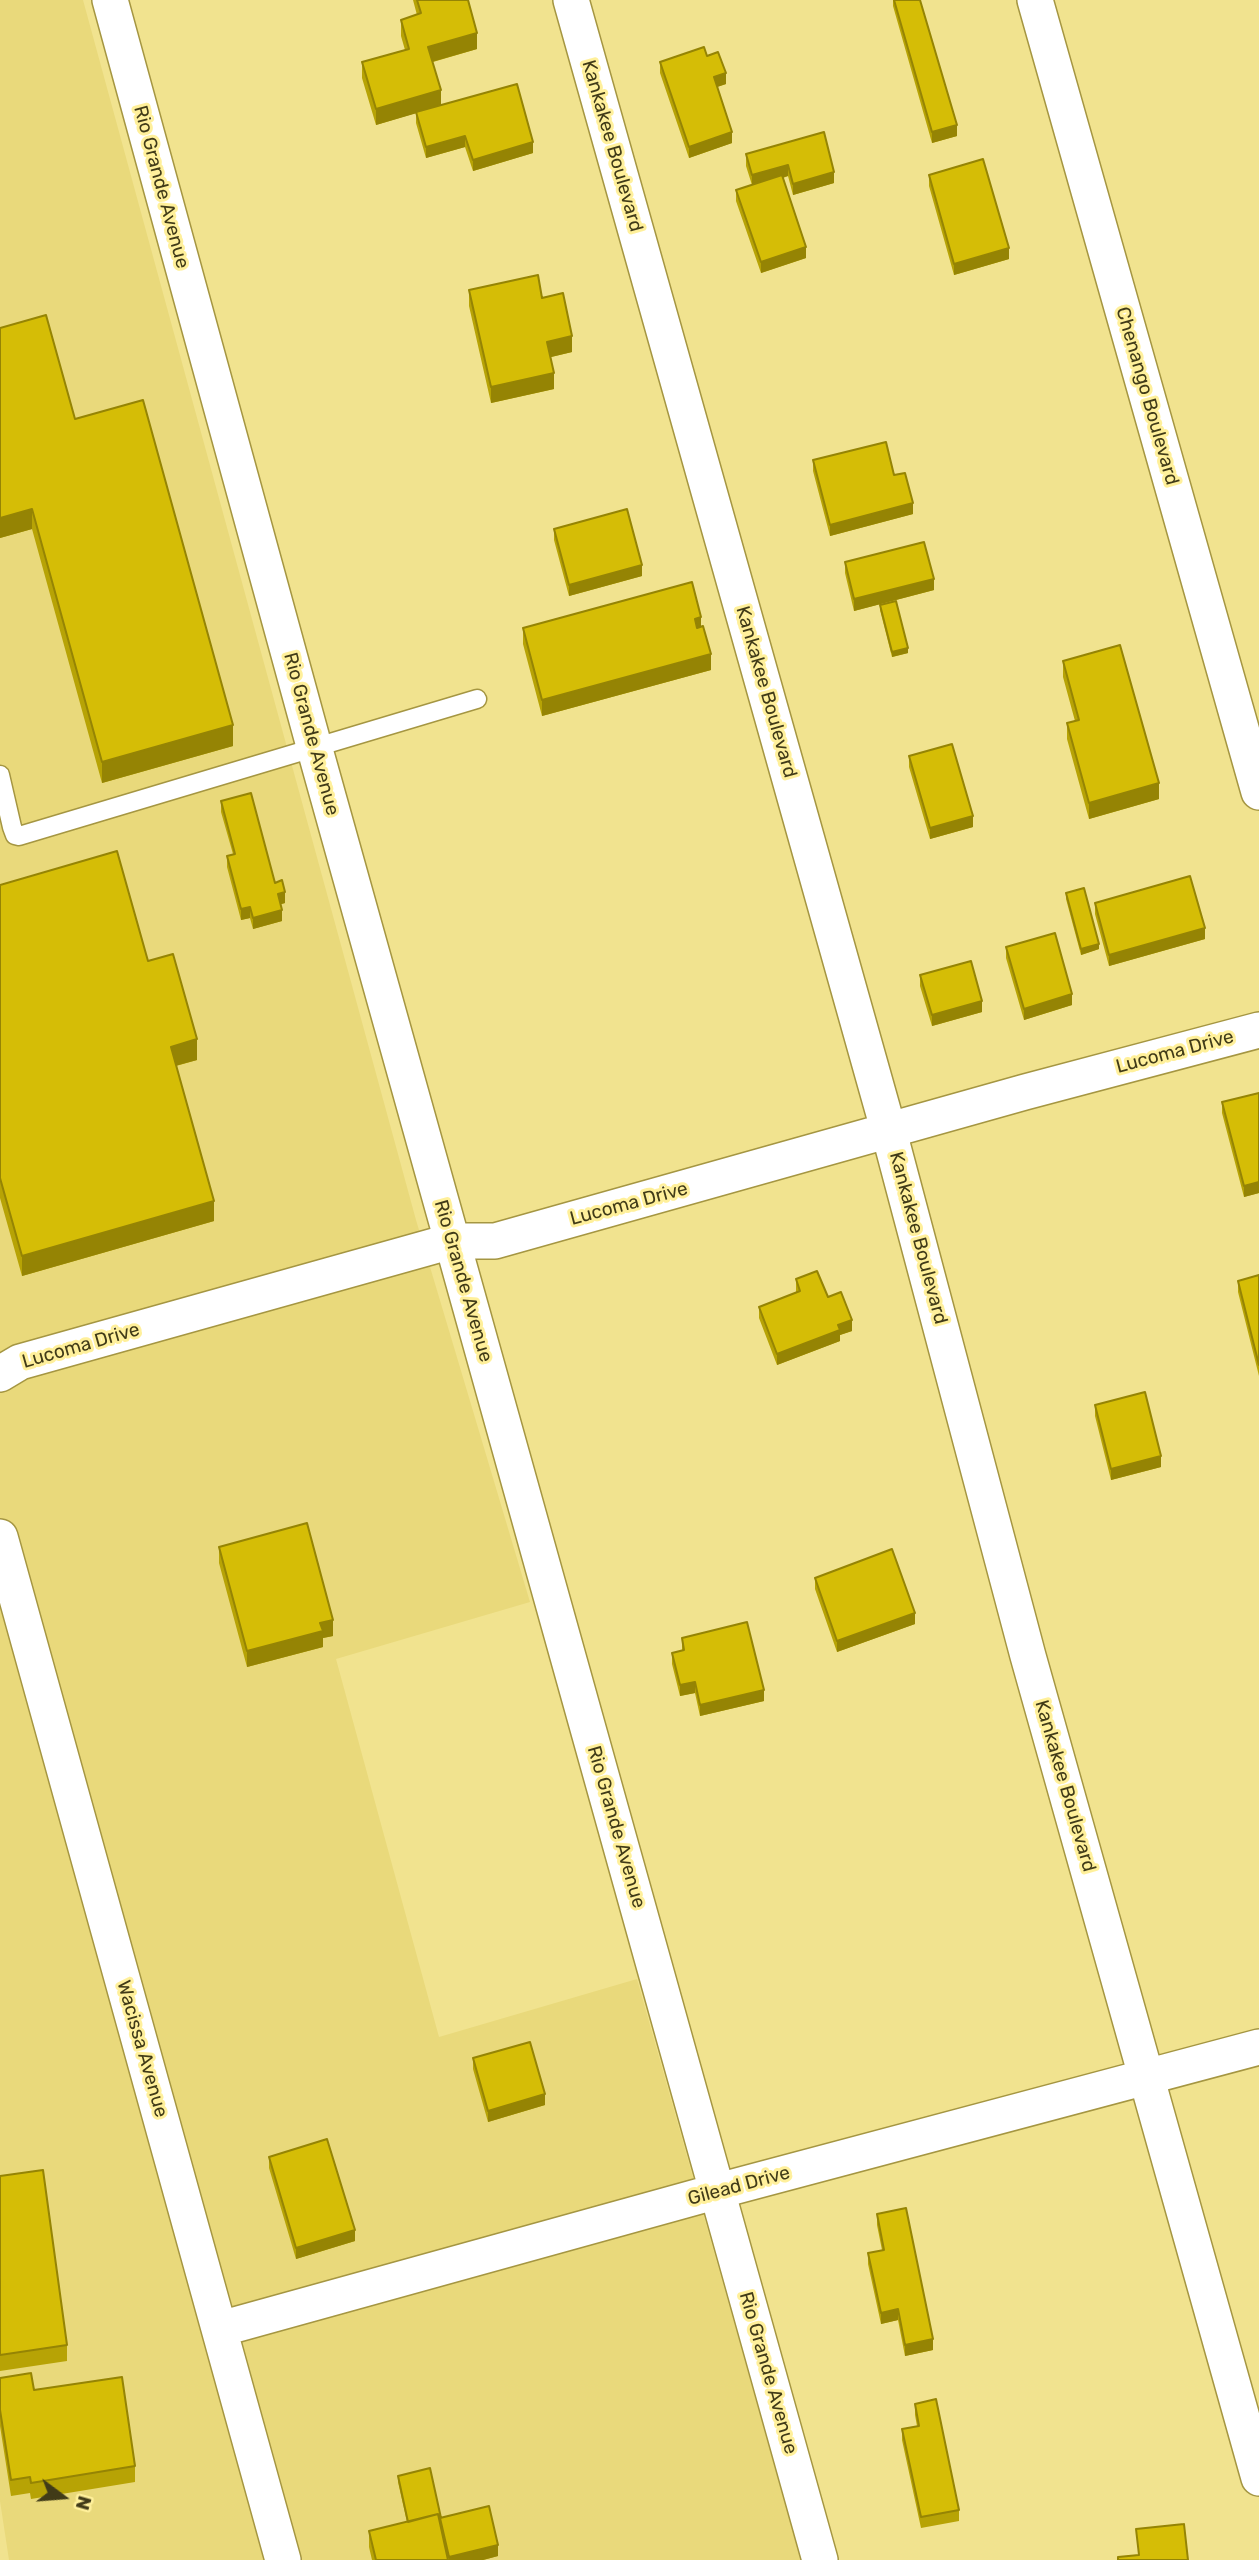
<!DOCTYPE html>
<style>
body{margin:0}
#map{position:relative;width:1259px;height:2560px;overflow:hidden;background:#f1e38f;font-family:Rubik,sans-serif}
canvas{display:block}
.north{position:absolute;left:28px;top:2462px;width:70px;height:70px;-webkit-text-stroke:5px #fff09b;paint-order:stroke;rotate:106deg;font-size:19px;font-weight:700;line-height:28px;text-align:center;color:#413b18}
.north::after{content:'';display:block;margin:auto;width:24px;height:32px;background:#413b18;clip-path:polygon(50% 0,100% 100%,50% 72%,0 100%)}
</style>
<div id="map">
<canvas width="1259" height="2560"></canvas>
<div class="north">N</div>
</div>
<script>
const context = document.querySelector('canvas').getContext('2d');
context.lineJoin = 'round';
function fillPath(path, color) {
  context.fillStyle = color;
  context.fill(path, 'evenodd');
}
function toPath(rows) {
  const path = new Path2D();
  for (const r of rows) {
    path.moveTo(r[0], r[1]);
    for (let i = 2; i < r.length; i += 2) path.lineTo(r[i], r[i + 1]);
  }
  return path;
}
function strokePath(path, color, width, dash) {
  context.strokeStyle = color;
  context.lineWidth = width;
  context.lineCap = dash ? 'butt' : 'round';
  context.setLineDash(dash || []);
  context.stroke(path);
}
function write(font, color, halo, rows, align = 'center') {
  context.font = font + ' Rubik,sans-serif';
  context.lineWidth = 6;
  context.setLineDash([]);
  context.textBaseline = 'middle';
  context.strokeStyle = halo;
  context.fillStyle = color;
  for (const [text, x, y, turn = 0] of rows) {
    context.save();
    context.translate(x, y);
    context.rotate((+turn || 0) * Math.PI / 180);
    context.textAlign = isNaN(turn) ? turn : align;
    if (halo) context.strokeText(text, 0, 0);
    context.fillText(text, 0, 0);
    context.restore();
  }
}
fillPath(toPath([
 [0,0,83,0,416,1220,530,1602,336,1659,439,2037,637,1979,801,2560,9,2560,0,2501]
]), '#e9d97b');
const lane = toPath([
 [0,775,12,827,15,835,19,836,477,699]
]);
const street = toPath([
 [110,0,314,746,820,2560],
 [571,0,889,1132,1028,1656,1259,2478],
 [1035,0,1259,792],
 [0,1374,20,1362,452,1241,495,1241,1025,1092,1259,1030],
 [0,1537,283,2560],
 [220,2329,718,2191,1259,2047]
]);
strokePath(lane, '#a59642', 21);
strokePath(street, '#a59642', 38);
strokePath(lane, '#fff', 18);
strokePath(street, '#fff', 35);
fillPath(toPath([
 [413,0,468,0,477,49,433,62,441,105,533,153,473,171,465,147,426,158,416,123,416,113,376,125,362,78,362,62,405,50,401,36,401,20,417,15],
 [893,0,920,0,957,136,932,143,893,6],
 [707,56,726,84,717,87,732,143,689,158,660,73,660,62],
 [824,132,834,183,793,195,788,176,783,178,806,258,761,273,736,201,736,190,752,185,746,166,746,154],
 [929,175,1009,259,954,275,929,186],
 [469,290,542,298,572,352,551,357,554,389,491,403,469,306],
 [0,328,75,419,233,746,102,783,32,529,0,538],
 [813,460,894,475,913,514,830,536,813,471],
 [554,529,642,576,569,596,554,540],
 [845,562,934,590,854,611,845,573],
 [880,605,908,653,892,657,880,610],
 [701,627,711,670,542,716,523,644,523,628],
 [1063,661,1159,799,1089,819,1067,739,1067,723,1075,721,1063,677],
 [909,756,973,827,930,839,909,767],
 [221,801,275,883,285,903,281,904,282,921,253,929,250,918,241,920,227,867,227,856,233,854,221,812],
 [0,885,148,961,197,1060,176,1066,214,1221,22,1276,0,1198],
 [1066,893,1099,949,1081,955,1066,899],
 [1095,903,1205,939,1109,966,1095,914],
 [1006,947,1072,1005,1024,1020,1006,958],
 [920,975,982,1012,932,1026,920,986],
 [1259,1093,1259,1193,1244,1197,1222,1113,1222,1102],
 [1259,1275,1259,1376,1238,1292,1238,1281],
 [796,1279,828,1297,852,1331,840,1335,840,1341,777,1365,759,1318,759,1307,796,1293],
 [1095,1405,1161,1467,1111,1480,1095,1416],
 [219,1547,333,1636,323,1638,323,1647,247,1667,219,1563],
 [815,1578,915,1624,837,1652,815,1589],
 [682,1638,764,1701,700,1716,695,1693,680,1696,672,1664,672,1653,682,1651],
 [473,2058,545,2105,488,2122,473,2069],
 [269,2157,355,2241,296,2259,269,2168],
 [0,2176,67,2345,67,2361,0,2371],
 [877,2214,933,2350,905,2356,898,2320,881,2324,868,2264,868,2253,882,2250,877,2225],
 [0,2378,34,2390,135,2466,135,2482,31,2499,30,2493,11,2496,0,2426],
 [915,2404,959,2510,959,2521,921,2528,902,2440,902,2429,917,2426,915,2415],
 [398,2476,441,2518,498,2556,483,2560,372,2560,369,2547,369,2531,407,2522,398,2482]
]), '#b7a305');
fillPath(toPath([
 [477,33,477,49,428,63,428,47],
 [726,73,726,84,714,88,714,77],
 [441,90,441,106,376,125,376,109],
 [957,125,957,136,932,143,932,132],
 [732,132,732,143,689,158,689,147],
 [465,136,465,147,426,158,426,147],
 [533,142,533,153,473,171,473,160],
 [788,165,788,176,752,186,752,175],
 [834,172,834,183,793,195,793,184],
 [806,247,806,258,761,273,761,262],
 [1009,248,1009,259,954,275,954,264],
 [572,336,572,352,547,358,547,342],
 [554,373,554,389,491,403,491,387],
 [913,503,913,514,830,536,830,525],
 [32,509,32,529,0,538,0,518],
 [642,565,642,576,569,596,569,585],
 [934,579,934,590,854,611,854,599],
 [701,617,701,633,695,635,695,619],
 [908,648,908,653,892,657,892,652],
 [711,654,711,670,542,716,542,700],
 [233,725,233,746,102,783,102,762],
 [1159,783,1159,799,1089,819,1089,803],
 [973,816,973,827,930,839,930,828],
 [285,892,285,903,278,905,278,894],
 [250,907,250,918,241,920,241,909],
 [282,910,282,921,253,929,253,918],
 [1205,928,1205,939,1109,966,1109,955],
 [1099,944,1099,949,1081,955,1081,949],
 [1072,994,1072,1005,1024,1020,1024,1009],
 [982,1001,982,1012,932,1026,932,1015],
 [197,1039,197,1060,171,1067,171,1047],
 [1259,1182,1259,1193,1244,1197,1244,1186],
 [214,1201,214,1221,22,1276,22,1256],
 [852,1320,852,1331,840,1335,840,1341,777,1365,777,1354,838,1325],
 [1161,1456,1161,1467,1111,1480,1111,1469],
 [915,1613,915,1624,837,1652,837,1641],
 [333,1620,333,1636,323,1638,323,1647,247,1667,247,1651,320,1623],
 [695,1682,695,1693,680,1696,680,1685],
 [764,1690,764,1701,700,1716,700,1705],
 [545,2094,545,2105,488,2122,488,2111],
 [355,2230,355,2241,296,2259,296,2248],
 [898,2309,898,2320,881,2324,881,2313],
 [933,2339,933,2350,905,2356,905,2345],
 [498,2545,498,2556,483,2560,449,2560,449,2557]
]), '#958404');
const building = toPath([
 [417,0,468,0,477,33,428,47,441,90,376,109,362,62,409,49,401,20,421,13,417,0],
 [894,0,920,0,957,125,932,132,894,0],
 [704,47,707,56,718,52,726,73,714,77,732,132,689,147,660,62,704,47],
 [517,84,533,142,473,160,465,136,426,147,416,112,517,84],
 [824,132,834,172,793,184,788,165,752,175,746,154,824,132],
 [983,159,1009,248,954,264,929,175,983,159],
 [782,175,806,247,761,262,736,190,782,175],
 [538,275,542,298,563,293,572,336,547,342,554,373,491,387,469,290,538,275],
 [46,315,75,419,143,400,233,725,102,762,32,509,0,518,0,328,46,315],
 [886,442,894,475,905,473,913,503,830,525,813,460,886,442],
 [627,509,642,565,569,585,554,529,627,509],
 [924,542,934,579,854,599,845,562,924,542],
 [692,582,701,617,695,619,697,628,703,626,711,654,542,700,523,628,692,582],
 [896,601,908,648,892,652,880,605,896,601],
 [1120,645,1159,783,1089,803,1067,723,1079,720,1063,661,1120,645],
 [952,744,973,816,930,828,909,756,952,744],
 [251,793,275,883,282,880,285,892,278,894,282,910,253,918,250,907,241,909,227,856,235,854,221,801,251,793],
 [117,851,148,961,173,954,197,1039,171,1047,214,1201,22,1256,0,1178,0,885,117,851],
 [1190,876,1205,928,1109,955,1095,903,1190,876],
 [1084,888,1099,944,1081,949,1066,893,1084,888],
 [1055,933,1072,994,1024,1009,1006,947,1055,933],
 [971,961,982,1001,932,1015,920,975,971,961],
 [1259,1093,1259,1182,1244,1186,1222,1102,1259,1093],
 [817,1271,828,1297,841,1292,852,1320,838,1325,840,1330,777,1354,759,1307,800,1291,796,1279,817,1271],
 [1259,1275,1259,1365,1238,1281,1259,1275],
 [1145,1392,1161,1456,1111,1469,1095,1405,1145,1392],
 [307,1523,333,1620,320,1623,323,1631,247,1651,219,1547,307,1523],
 [892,1549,915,1613,837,1641,815,1578,892,1549],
 [747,1622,764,1690,700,1705,695,1682,680,1685,672,1653,684,1650,682,1638,747,1622],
 [530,2042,545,2094,488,2111,473,2058,530,2042],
 [327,2139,355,2230,296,2248,269,2157,327,2139],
 [43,2170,67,2345,0,2355,0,2176,43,2170],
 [906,2208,933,2339,905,2345,898,2309,881,2313,868,2253,884,2250,877,2214,906,2208],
 [31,2373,34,2390,122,2377,135,2466,31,2483,30,2477,11,2480,0,2410,0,2378,31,2373],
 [936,2399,959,2510,921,2517,902,2429,919,2426,915,2404,936,2399],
 [430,2468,441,2518,439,2518,438,2514,408,2522,398,2476,430,2468],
 [489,2506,498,2545,449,2557,440,2518,489,2506],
 [438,2514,448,2560,376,2560,369,2531,438,2514],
 [1184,2524,1188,2560,1118,2560,1118,2557,1139,2555,1136,2529,1184,2524]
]);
fillPath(building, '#d5bd06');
strokePath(building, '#958404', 2);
write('19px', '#413b18', '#fff09b', [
 ["Kankakee Boulevard",612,146,74],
 ["Rio Grande Avenue",161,187,75],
 ["Chenango Boulevard",1147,396,74],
 ["Kankakee Boulevard",766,692,74],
 ["Rio Grande Avenue",311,734,75],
 ["Lucoma Drive",1175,1052,-15],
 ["Lucoma Drive",629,1204,-15],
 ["Kankakee Boulevard",918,1238,75],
 ["Rio Grande Avenue",463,1281,74],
 ["Lucoma Drive",81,1346,-16],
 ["Kankakee Boulevard",1065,1786,74],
 ["Rio Grande Avenue",616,1827,74],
 ["Wacissa Avenue",142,2049,74],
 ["Gilead Drive",739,2186,-15],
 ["Rio Grande Avenue",768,2373,74]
]);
</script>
